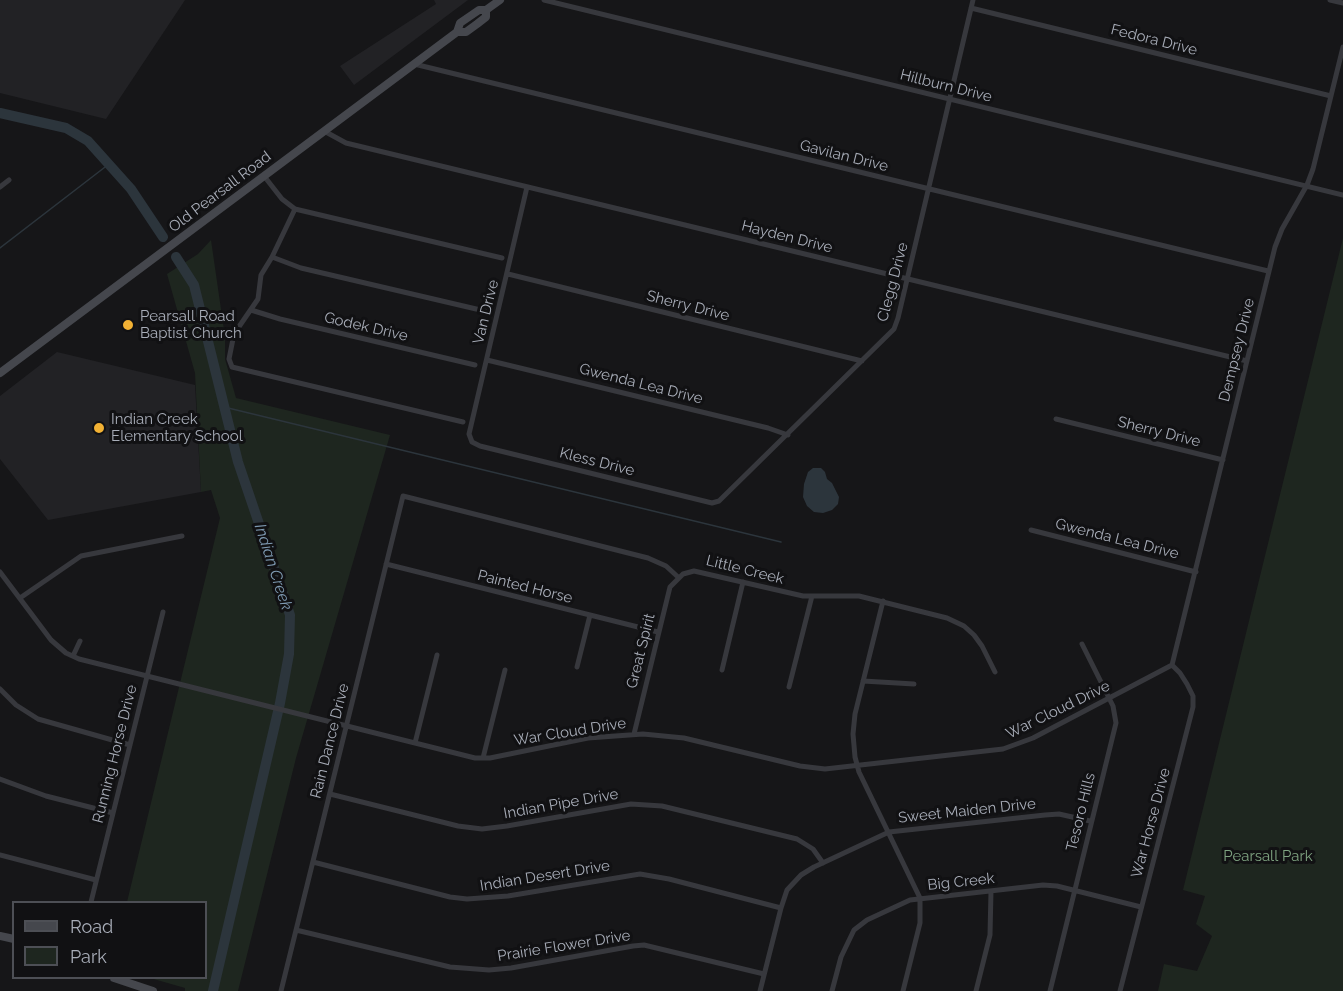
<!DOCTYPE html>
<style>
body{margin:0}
#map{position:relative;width:1343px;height:991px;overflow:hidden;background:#161618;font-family:Raleway,sans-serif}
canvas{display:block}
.legend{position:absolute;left:12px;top:901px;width:195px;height:78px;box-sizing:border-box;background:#111113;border:2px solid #4d4f55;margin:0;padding:8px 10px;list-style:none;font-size:18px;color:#a8adb8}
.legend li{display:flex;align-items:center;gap:12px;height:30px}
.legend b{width:30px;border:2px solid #4d4f55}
</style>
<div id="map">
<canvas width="1343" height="991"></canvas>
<ul class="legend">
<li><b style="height:8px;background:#45474d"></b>Road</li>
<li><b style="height:16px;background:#1e261f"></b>Park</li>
</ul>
</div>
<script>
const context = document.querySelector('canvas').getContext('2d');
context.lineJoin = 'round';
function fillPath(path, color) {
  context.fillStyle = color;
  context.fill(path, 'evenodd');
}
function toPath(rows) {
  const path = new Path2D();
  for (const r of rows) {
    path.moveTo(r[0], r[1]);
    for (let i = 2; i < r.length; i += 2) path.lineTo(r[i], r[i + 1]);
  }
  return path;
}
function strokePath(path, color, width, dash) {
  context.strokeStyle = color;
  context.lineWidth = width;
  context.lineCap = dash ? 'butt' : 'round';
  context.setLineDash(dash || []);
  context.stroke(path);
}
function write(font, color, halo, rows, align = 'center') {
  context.font = font + ' Raleway,sans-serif';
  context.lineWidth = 6;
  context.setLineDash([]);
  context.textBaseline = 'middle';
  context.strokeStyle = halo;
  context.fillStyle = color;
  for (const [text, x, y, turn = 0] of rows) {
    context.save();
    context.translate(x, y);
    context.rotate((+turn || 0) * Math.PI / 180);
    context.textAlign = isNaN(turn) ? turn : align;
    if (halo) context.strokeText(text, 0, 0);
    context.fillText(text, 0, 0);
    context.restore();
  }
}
fillPath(toPath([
 [0,0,185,0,106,119,0,93],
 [434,0,468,0,354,85,340,66,436,4],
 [57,352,195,385,201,492,48,520,0,459,0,396]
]), '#222225');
fillPath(toPath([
 [1343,238,1343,991,1158,991,1164,964,1197,971,1212,936,1196,924,1205,896,1183,890],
 [211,240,225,337,225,359,236,398,390,435,296,758,238,991,185,991,185,988,150,978,206,978,206,902,127,902,220,518,211,490,201,492,195,373,167,274,198,254]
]), '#1e261f');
fillPath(toPath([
 [813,468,821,468,825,472,827,479,832,483,839,497,838,504,832,510,823,513,814,512,807,506,803,497,804,484,808,472]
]), '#2c353c');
strokePath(toPath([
 [0,248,109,164],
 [224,407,781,542]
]), '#2c353c', 1.5);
strokePath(toPath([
 [0,113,66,128,88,141,131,189,163,237],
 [176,257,194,285,238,462,290,615,289,654,280,703,213,991]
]), '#2c353c', 10);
strokePath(toPath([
 [544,0,1343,195],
 [1330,0,1343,3],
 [971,8,1331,96],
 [414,64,1268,271],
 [324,131,346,143,1247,361],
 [264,176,282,199,295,209,502,258],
 [0,187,9,180],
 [527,187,469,434,472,442,480,446,712,503,719,501,894,329,898,318,973,0],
 [295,209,272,257,261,275,258,299,234,334,229,359,232,367,463,422],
 [272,257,301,268,489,312],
 [508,274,862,361],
 [251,310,280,319,475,365],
 [487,360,768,428,788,435],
 [1056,419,1223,460],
 [1031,530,1196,572],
 [386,564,658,632],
 [0,572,51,640,66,653,79,659,475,758,490,758,588,738,643,734,684,738,800,766,825,769,1003,749,1033,738,1172,665],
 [20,598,81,556,182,536],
 [883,601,855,714,853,734,855,757,859,772,920,898,920,923,903,991],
 [73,656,80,641],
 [1172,665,1275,247,1282,229,1307,185,1313,169,1343,47],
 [577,667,590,615],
 [722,670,743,582],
 [863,681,914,684],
 [789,687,812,596],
 [0,689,16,705,38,719,130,745],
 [634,734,670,587,683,574,694,571,803,596,859,596,947,618,964,626,974,635,982,646,995,672],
 [415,743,437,655],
 [483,758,505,670],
 [0,779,46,796,113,813],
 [330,794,458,826,482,829,507,826,631,804,662,806,797,839,813,849,823,863],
 [0,855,96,880],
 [313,862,450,897,467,899,508,896,640,874,669,879,781,908],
 [91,902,163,612],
 [296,930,450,967,489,970,511,968,633,946,644,945,764,974],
 [281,991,403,496,648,558,666,566,678,577],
 [760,991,781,908,787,890,801,875,814,867,889,832,1045,815,1059,814,1090,821],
 [832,991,841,957,854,930,867,920,910,900,1043,885,1057,886,1141,907],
 [976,991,990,935,991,891],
 [1050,991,1116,723,1113,706,1082,644],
 [1120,991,1193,707,1193,696,1187,684,1180,673,1172,665]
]), '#37383d', 5);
strokePath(toPath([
 [457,32,460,23,479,10,486,10,500,0],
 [0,373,457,32,466,32,477,24,486,17,486,10],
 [0,936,14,939],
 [114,978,153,991]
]), '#45474d', 8);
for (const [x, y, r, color] of [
 [128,325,6,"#f2b134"],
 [99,428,6,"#f2b134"]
]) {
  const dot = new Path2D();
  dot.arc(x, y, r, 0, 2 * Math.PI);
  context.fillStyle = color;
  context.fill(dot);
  strokePath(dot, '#111113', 2);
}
write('15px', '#a8adb8', '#111113', [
 ["Fedora Drive",1154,40,14],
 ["Hillburn Drive",946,86,14],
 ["Gavilan Drive",844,156,14],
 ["Old Pearsall Road",220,192,-37],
 ["Hayden Drive",787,237,14],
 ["Clegg Drive",893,282,-75],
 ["Sherry Drive",688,306,14],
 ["Van Drive",486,312,-76],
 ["Godek Drive",366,327,13],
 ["Dempsey Drive",1237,350,-76],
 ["Gwenda Lea Drive",641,384,14],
 ["Sherry Drive",1159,432,14],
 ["Kless Drive",597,462,14],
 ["Gwenda Lea Drive",1117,539,14],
 ["Little Creek",745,570,14],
 ["Painted Horse",525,587,14],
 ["Great Spirit",641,651,-76],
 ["War Cloud Drive",1058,710,-26],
 ["War Cloud Drive",570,732,-9],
 ["Rain Dance Drive",330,741,-76],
 ["Running Horse Drive",115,754,-76],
 ["Indian Pipe Drive",561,804,-10],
 ["Sweet Maiden Drive",967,811,-6],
 ["Tesoro Hills",1081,812,-76],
 ["War Horse Drive",1151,823,-75],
 ["Indian Desert Drive",545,876,-9],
 ["Big Creek",961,882,-6],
 ["Prairie Flower Drive",564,946,-9]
]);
write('15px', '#a8adb8', '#111113', [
 ["Pearsall Road",140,316],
 ["Baptist Church",140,333],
 ["Indian Creek",111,419],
 ["Elementary School",111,436]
], 'left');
write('15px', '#7fa381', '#111113', [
 ["Pearsall Park",1268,856]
]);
write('italic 16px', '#7f9bb3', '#111113', [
 ["Indian Creek",273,567,72]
]);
</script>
